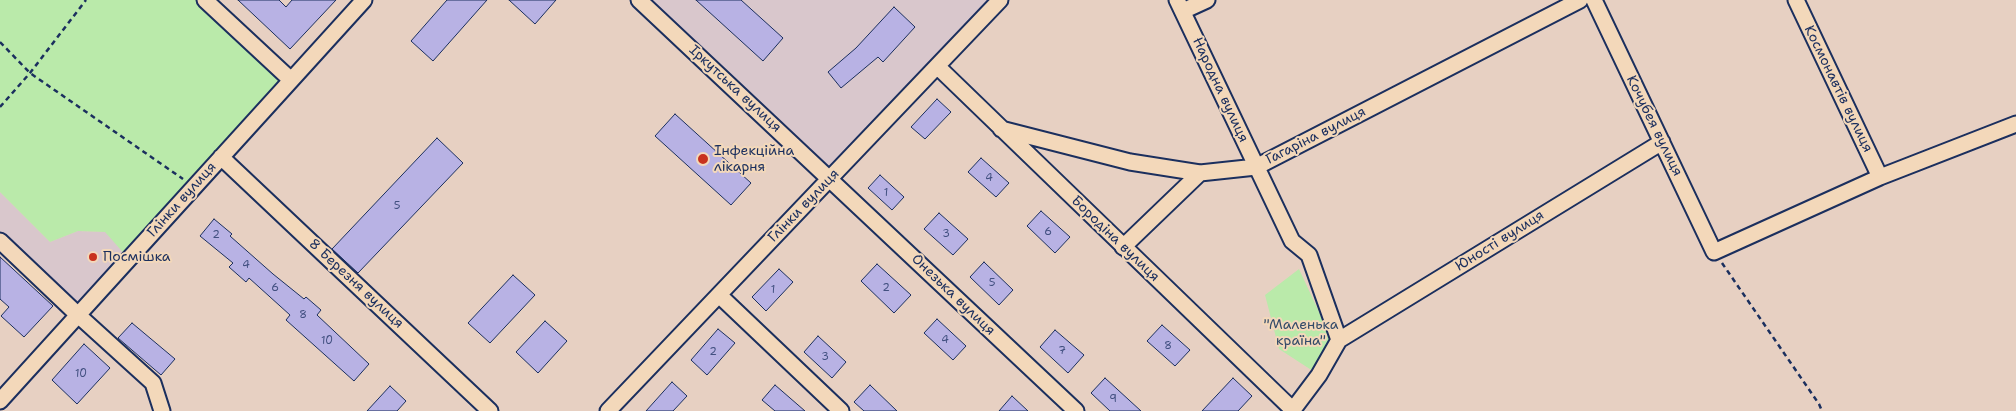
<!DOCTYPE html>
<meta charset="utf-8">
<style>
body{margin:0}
canvas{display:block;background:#e7d0c2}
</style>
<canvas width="2016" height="411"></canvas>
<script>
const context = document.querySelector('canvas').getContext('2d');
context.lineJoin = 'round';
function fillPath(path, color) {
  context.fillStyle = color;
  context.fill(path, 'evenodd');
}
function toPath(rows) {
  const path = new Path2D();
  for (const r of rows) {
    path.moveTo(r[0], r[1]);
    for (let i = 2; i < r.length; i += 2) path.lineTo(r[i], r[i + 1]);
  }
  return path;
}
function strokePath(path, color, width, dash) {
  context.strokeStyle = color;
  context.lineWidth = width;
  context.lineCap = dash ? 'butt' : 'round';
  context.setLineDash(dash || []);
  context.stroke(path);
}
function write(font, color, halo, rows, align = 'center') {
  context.font = font + ' "Shantell Sans",sans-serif';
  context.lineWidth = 4;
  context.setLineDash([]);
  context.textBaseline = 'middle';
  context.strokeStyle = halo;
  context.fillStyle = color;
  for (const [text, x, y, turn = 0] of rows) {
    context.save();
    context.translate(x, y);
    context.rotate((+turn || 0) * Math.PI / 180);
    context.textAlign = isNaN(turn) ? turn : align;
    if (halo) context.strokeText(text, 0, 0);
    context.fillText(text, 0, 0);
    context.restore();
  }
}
fillPath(toPath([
 [639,0,1000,0,831,179],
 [0,192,50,242,78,231,106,232,128,258,77,309,0,235]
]), '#d9c7cc');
fillPath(toPath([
 [0,0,205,0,290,79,128,258,105,232,78,231,50,242,0,192],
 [1299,269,1333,342,1316,373,1279,349,1265,295]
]), '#baeaaa');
const building = toPath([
 [238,0,279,0,286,7,292,0,336,0,290,49,238,0],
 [447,0,487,0,433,61,411,41,447,0],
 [509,0,556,0,535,24,509,0],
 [696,0,741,0,783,38,763,61,696,0],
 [894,7,915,27,883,62,878,57,841,88,828,72,856,48,894,7],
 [937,99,951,112,925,139,911,127,937,99],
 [675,114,751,183,731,205,655,136,675,114],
 [437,138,463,163,358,273,332,249,437,138],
 [981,158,1009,183,996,197,968,172,981,158],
 [880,175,904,197,892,210,868,188,880,175],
 [1041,211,1070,237,1055,253,1027,226,1041,211],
 [939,213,968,239,953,255,924,229,939,213],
 [214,219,232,234,230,236,273,274,304,299,306,297,321,310,317,315,369,364,354,381,286,320,290,315,249,278,246,282,229,267,233,263,200,236,214,219],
 [0,257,53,306,24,337,1,316,9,307,0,299,0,257],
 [984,262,1013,290,999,305,970,277,984,262],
 [877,264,911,295,894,313,861,281,877,264],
 [779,269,793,282,766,311,752,297,779,269],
 [513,275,535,295,490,343,468,323,513,275],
 [937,319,966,346,953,360,924,333,937,319],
 [545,321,567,341,538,373,516,352,545,321],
 [132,323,175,359,161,375,118,338,132,323],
 [1162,325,1190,350,1175,366,1147,341,1162,325],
 [718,329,735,343,707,375,691,360,718,329],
 [1055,330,1084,355,1068,373,1040,347,1055,330],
 [818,336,846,362,832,378,804,352,818,336],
 [84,344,110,368,77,404,52,380,84,344],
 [1105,378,1141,411,1110,411,1091,393,1105,378],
 [1233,378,1252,396,1238,411,1202,411,1233,378],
 [672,382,687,396,673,411,646,411,672,382],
 [775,385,805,411,775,411,762,400,775,385],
 [870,385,897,411,864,411,854,402,870,385],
 [390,386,406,401,397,411,367,411,390,386],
 [1012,396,1028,411,999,411,1012,396]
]);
fillPath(building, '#b8b2e4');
strokePath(building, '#1b2f5e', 1);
const minor = toPath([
 [205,0,291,80],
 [639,0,1076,411],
 [1177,0,1292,241,1309,255,1339,340],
 [1594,0,1714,252,1880,177,2016,124],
 [1796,0,1880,177],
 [1183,11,1207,0],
 [938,67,1293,410],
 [1001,129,1130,162,1200,173,1256,167,1580,0],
 [221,157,490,411],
 [0,241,78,315,153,383,162,411],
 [1123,247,1200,173],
 [719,295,841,411],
 [1339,340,1662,142],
 [0,401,364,0],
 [608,411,1000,0],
 [1292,411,1319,375,1339,340]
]);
strokePath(minor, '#1b2f5e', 19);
strokePath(toPath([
 [0,42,30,73,183,179],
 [0,107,30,73,86,0],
 [1722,263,1819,404,1822,411]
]), '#1b2f5e', 2.5, [5, 4]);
strokePath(minor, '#f3d8ba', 15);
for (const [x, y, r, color] of [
 [703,159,6,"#c8321e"],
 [93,257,5,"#c8321e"]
]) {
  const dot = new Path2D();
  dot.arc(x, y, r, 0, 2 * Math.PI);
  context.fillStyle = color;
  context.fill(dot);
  strokePath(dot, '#f3d8ba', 2);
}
write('11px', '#425080', null, [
 ["4",989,178],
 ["1",886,193],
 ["5",397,206],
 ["6",1048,232],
 ["3",946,234],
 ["2",216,235],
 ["4",246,265],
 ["5",992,283],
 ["6",275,288],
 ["2",886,288],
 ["1",773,290],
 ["8",303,315],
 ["4",945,340],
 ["10",327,341],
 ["8",1168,346],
 ["7",1062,351],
 ["2",713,352],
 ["3",825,357],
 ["10",81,374],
 ["9",1113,399]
]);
write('14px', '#1b2f5e', '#f3d8ba', [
 ["Іркутська вулиця",735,89,43],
 ["Космонавтів вулиця",1838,89,64],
 ["Народна вулиця",1220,90,65],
 ["Кочубея вулиця",1654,126,64],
 ["Гагаріна вулиця",1316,136,-27],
 ["Глінки вулиця",182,200,-48],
 ["Глінки вулиця",804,206,-46],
 ["Бородіна вулиця",1115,239,44],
 ["Юності вулиця",1500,241,-32],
 ["8 Березня вулиця",356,284,43],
 ["Онезька вулиця",953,295,44]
]);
write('14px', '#1b2f5e', '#f3d8ba', [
 ["Інфекційна",714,151],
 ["лікарня",714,167],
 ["Посмішка",103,257]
], 'left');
write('14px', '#334b69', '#f3d8ba', [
 ["\"Маленька",1301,325],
 ["країна\"",1301,341]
]);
</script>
